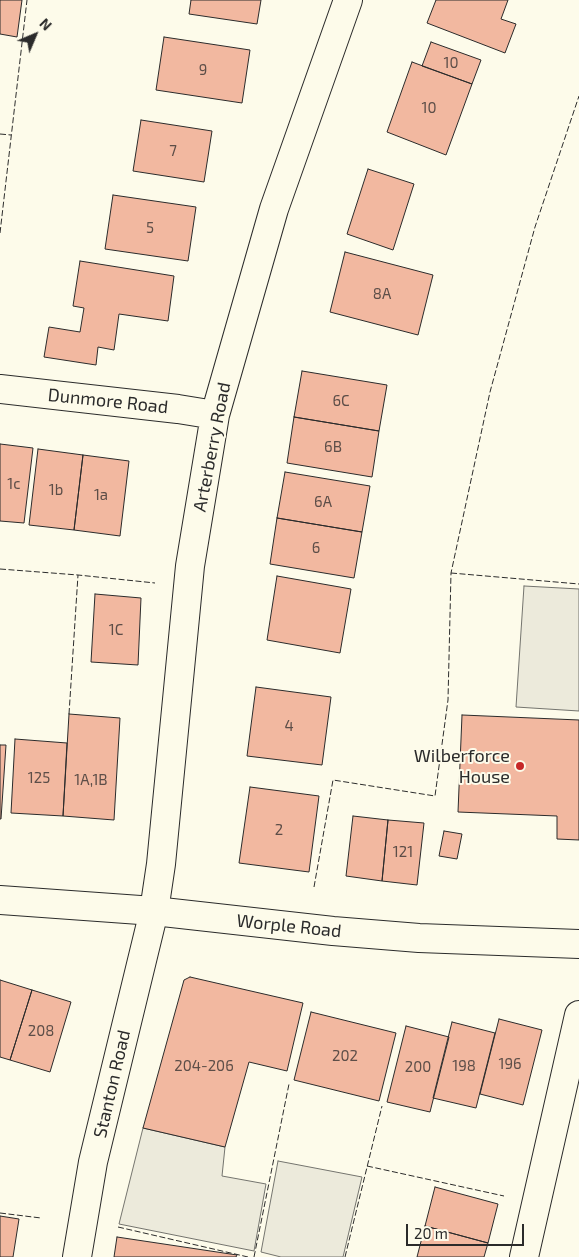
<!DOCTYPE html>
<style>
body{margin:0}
#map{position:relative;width:579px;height:1257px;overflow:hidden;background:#fdfbea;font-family:"Exo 2",sans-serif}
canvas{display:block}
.north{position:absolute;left:10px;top:10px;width:50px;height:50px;-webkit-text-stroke:4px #fdfbea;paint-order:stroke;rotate:45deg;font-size:14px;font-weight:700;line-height:20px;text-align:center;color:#2b2b2b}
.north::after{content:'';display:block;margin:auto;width:18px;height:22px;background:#2b2b2b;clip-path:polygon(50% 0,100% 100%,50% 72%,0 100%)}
.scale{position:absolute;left:406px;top:1224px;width:118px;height:22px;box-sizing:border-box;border:2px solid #2b2b2b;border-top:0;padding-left:6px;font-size:15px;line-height:18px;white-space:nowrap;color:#2b2b2b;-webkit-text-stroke:4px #fdfbea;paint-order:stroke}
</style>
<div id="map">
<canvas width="579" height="1257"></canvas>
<div class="north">N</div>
<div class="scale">20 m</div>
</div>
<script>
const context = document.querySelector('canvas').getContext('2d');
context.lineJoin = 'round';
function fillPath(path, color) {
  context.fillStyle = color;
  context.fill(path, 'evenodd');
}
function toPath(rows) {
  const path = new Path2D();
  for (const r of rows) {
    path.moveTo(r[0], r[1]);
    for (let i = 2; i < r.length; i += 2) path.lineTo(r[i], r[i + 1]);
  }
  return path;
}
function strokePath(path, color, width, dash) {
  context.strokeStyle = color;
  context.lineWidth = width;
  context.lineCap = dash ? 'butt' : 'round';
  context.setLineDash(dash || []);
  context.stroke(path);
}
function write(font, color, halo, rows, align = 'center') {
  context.font = font + ' "Exo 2",sans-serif';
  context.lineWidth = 4;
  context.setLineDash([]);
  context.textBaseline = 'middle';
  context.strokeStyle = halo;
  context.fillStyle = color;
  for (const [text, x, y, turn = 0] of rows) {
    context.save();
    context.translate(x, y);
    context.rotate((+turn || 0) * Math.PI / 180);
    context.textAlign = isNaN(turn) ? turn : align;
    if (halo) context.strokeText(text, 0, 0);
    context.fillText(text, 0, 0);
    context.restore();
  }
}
const parking = toPath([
 [524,586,579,589,579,711,516,707,524,586],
 [143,1128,225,1147,222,1176,266,1184,254,1251,119,1224,143,1128],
 [278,1161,362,1177,343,1257,281,1257,261,1252,278,1161]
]);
fillPath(parking, '#eceadb');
strokePath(parking, '#74746e', 1);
const building = toPath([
 [0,0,22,0,17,37,0,34,0,0],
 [191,0,261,0,257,24,189,14,191,0],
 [436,0,508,0,501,19,516,24,505,53,427,23,436,0],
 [164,37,250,50,242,103,156,90,164,37],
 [431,42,481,60,472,84,422,66,431,42],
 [412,62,472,84,446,155,387,132,412,62],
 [141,120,212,131,204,182,133,171,141,120],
 [368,169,414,184,393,250,347,234,368,169],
 [113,195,196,207,188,261,105,249,113,195],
 [345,252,433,275,418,335,330,312,345,252],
 [80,261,174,276,168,321,119,314,114,350,98,347,96,365,44,357,49,327,80,332,84,308,73,306,80,261],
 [302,371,387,385,379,431,294,417,302,371],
 [294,417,379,431,372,477,287,463,294,417],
 [0,444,33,448,24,523,0,521,0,444],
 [38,449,83,455,74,530,29,525,38,449],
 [83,455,129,461,120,536,74,530,83,455],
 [285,472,370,486,362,532,277,518,285,472],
 [277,518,362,532,354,578,270,564,277,518],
 [277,576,351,589,340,653,267,640,277,576],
 [95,594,141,598,138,665,91,662,95,594],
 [256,687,331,697,322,765,247,756,256,687],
 [69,714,120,718,114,820,63,816,69,714],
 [462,715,579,720,579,840,557,839,557,816,458,812,462,715],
 [15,739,67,743,63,816,11,813,15,739],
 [0,745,6,745,1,819,0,819,0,745],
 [250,787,319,796,309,872,239,863,250,787],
 [353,816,388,820,382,881,346,876,353,816],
 [388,820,424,823,417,885,382,881,388,820],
 [444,831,462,834,457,859,439,856,444,831],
 [190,977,303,1003,287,1071,249,1062,225,1147,143,1128,184,980,190,977],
 [0,980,32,990,10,1060,0,1057,0,980],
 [32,990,71,1002,50,1072,10,1060,32,990],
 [311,1012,396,1033,379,1101,294,1080,311,1012],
 [499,1019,542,1030,523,1105,480,1094,499,1019],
 [452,1022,495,1033,476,1108,433,1098,452,1022],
 [406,1026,449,1037,430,1112,387,1102,406,1026],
 [435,1187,498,1204,488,1243,425,1226,435,1187],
 [0,1216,19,1219,13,1257,0,1257,0,1216],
 [425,1226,488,1243,484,1257,417,1257,425,1226],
 [117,1237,237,1255,236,1257,114,1257,117,1237]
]);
fillPath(building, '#f2b8a0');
strokePath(building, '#2b2b2b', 1);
const minor = toPath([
 [0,389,178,409,215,415],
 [77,1257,93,1162,154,911,161,864,190,566,215,415,274,209,348,0],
 [524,1257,579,1015]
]);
const secondary = toPath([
 [0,900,154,911,333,931,419,938,579,944]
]);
strokePath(minor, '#2b2b2b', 30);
strokePath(secondary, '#2b2b2b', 30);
strokePath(minor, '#fdfbea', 28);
strokePath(secondary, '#fdfbea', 28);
strokePath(toPath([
 [0,134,11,135],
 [0,233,27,0],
 [0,569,78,575,155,583],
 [451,573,579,584],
 [69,714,78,575],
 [314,887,333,780,435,796,448,700,451,573,490,392,535,227,579,96],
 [367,1166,504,1196],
 [0,1213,41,1218],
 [118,1227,248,1257],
 [254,1257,289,1084],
 [345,1257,382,1106]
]), '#2b2b2b', 1, [6, 2.5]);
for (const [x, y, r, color] of [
 [520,766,5,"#c62828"]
]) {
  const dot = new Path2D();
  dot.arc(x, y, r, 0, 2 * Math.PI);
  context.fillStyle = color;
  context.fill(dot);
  strokePath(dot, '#fdfbea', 2);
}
write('15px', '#5d4e48', null, [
 ["10",451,63],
 ["9",203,70],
 ["10",429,108],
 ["7",173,151],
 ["5",150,228],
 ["8A",382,294],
 ["6C",341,401],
 ["6B",333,447],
 ["1c",14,484],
 ["1b",56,490],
 ["1a",101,495],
 ["6A",323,502],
 ["6",316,548],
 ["1C",116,630],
 ["4",289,726],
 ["125",39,778],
 ["1A,1B",91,780],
 ["2",279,830],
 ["121",403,852],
 ["208",41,1031],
 ["202",345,1056],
 ["196",510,1064],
 ["204-206",204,1066],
 ["198",464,1066],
 ["200",418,1067]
]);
write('18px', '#2b2b2b', '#fdfbea', [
 ["Dunmore Road",108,401,6],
 ["Arterberry Road",212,447,-79],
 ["Worple Road",289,926,6],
 ["Stanton Road",112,1084,-77]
]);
write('18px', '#2b2b2b', '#fdfbea', [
 ["Wilberforce",510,756],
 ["House",510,777]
], 'right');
</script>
